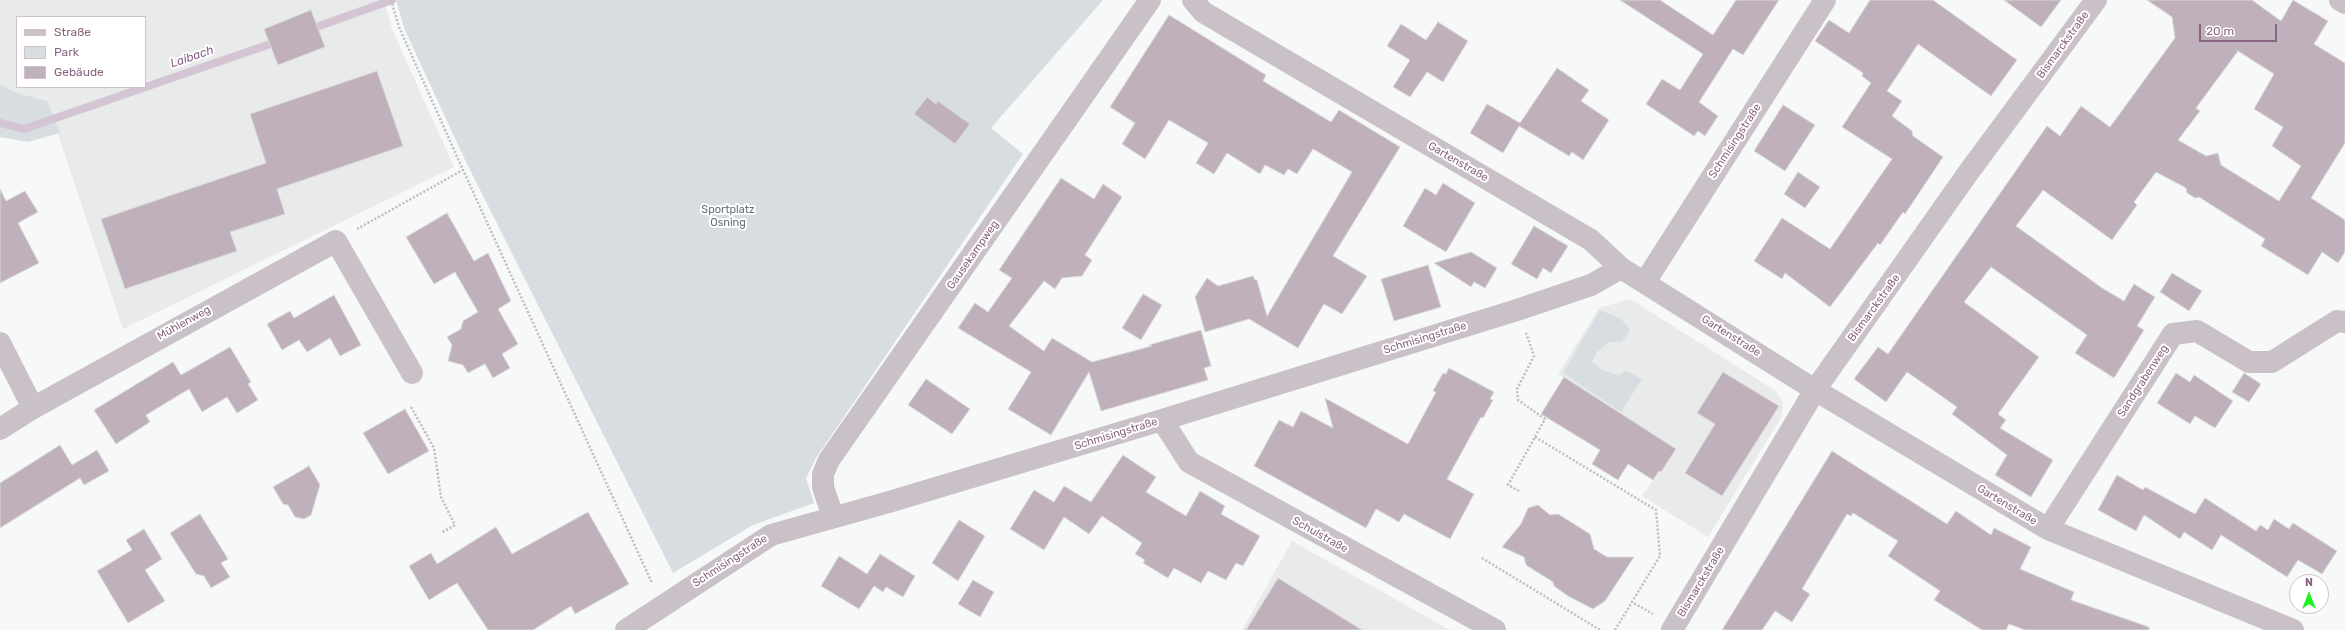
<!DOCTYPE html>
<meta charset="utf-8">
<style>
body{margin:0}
#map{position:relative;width:2345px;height:630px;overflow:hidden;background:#f6f9f8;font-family:Rubik,sans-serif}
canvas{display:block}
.legend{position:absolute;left:16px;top:16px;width:130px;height:72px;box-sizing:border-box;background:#fff;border:1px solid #d0c1cd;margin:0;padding:5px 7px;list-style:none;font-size:12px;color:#8a6582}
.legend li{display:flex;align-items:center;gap:8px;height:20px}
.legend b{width:20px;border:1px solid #d0c1cd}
.north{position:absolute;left:2289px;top:574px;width:40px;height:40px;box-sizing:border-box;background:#fff;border:1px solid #d0c1cd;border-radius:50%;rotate:0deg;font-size:11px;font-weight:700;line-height:16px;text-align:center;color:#8a6582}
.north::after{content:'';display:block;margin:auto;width:14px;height:18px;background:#1df31c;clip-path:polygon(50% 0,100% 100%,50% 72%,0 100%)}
.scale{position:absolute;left:2199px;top:24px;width:78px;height:18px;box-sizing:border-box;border:2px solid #8a6582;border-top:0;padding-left:5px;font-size:12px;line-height:14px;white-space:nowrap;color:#8a6582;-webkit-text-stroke:3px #fff;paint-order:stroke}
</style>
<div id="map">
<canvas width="2345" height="630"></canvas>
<ul class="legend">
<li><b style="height:5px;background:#cac1c8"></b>Straße</li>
<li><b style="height:11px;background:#d7dde1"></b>Park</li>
<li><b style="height:11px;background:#bfb0bc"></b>Gebäude</li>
</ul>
<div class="north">N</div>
<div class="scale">20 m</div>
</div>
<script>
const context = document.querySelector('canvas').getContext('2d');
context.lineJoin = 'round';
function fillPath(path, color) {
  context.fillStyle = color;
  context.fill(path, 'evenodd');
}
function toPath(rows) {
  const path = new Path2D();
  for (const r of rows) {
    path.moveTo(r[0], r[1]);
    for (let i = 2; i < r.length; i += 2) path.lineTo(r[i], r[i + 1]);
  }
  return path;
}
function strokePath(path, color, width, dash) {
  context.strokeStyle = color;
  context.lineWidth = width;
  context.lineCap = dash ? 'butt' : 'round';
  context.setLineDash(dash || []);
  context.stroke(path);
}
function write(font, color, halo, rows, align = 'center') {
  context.font = font + ' Rubik,sans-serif';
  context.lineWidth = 4;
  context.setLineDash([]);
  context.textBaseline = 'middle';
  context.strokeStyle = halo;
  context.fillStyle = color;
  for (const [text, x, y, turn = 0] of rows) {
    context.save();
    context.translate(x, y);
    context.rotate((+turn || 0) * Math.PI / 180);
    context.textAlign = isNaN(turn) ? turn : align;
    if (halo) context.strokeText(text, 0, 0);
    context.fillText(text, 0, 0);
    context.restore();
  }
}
fillPath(toPath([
 [0,0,384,0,392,29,454,167,123,329,47,101,12,92,0,84],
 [17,17,145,17,145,87,17,87],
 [1630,299,1776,391,1783,402,1782,416,1708,537,1642,496,1659,471,1661,472,1670,459,1592,395,1558,374,1599,308],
 [1292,541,1450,630,1242,630]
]), '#e9eaea');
fillPath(toPath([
 [396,0,1103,0,991,128,1023,154,816,458,806,478,814,503,753,525,673,573,466,162,404,28],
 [0,84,13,92,47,101,60,133,28,142,0,137],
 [1600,310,1621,319,1630,330,1622,342,1609,342,1597,352,1592,362,1604,371,1619,375,1626,371,1642,379,1621,412,1563,373]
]), '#d7dde1');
strokePath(toPath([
 [308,30,392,0],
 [0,123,24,129,279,41]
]), '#d3c5d3', 8);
const building = toPath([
 [1620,0,1660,0,1713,35,1736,0,1779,0,1743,55,1733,49,1699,102,1718,116,1705,136,1698,131,1694,136,1646,104,1662,79,1680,90,1703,54,1620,0],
 [1870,0,1933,0,2017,60,1991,96,1918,44,1887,91,1902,101,1892,116,1912,131,1913,136,1943,157,1905,214,1903,212,1880,245,1878,243,1830,307,1785,273,1782,279,1754,261,1782,218,1830,249,1892,159,1842,127,1871,83,1862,76,1863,73,1815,41,1829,20,1849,33,1870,0],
 [2004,0,2061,0,2041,27,2004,0],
 [2147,0,2252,0,2281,21,2293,0,2328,21,2314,44,2345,63,2345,143,2311,198,2345,220,2345,252,2338,263,2322,252,2308,275,2261,246,2265,239,2199,197,2195,198,2187,193,2186,188,2156,172,2134,202,2137,205,2112,240,2043,190,2016,226,2102,288,2124,301,2134,284,2155,297,2137,326,2144,330,2114,378,2075,353,2087,335,1991,267,1964,302,2039,357,1998,414,2006,420,2000,428,2053,460,2031,497,1995,475,2007,455,1952,414,1957,407,1907,372,1886,402,1854,379,1878,347,1888,354,2047,126,2060,136,2081,106,2110,127,2175,38,2172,17,2147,0],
 [2238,51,2274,74,2254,109,2283,127,2272,146,2301,166,2279,201,2221,165,2218,153,2206,156,2178,140,2200,111,2196,108,2238,51],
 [311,10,325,47,278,65,264,29,311,10],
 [1169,15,1266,75,1263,81,1331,122,1339,110,1400,147,1333,256,1367,276,1342,314,1324,304,1298,348,1249,319,1205,332,1195,297,1207,278,1218,286,1253,276,1255,280,1257,280,1267,316,1352,172,1313,149,1297,174,1288,169,1284,175,1265,165,1260,174,1227,153,1214,174,1196,163,1208,143,1169,120,1145,159,1122,144,1135,123,1110,107,1169,15],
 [1438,22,1468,41,1443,82,1427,72,1410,97,1393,87,1410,60,1387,46,1401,24,1426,40,1438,22],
 [1557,68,1589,90,1581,101,1609,120,1583,160,1572,152,1569,156,1519,126,1503,153,1470,133,1487,104,1520,123,1557,68],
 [377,71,403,146,277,189,285,214,230,232,237,251,125,289,101,219,266,163,250,114,377,71],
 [927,97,936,104,938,101,970,124,955,144,914,114,927,97],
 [1783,105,1815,125,1785,171,1754,151,1783,105],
 [1798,172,1820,187,1805,208,1784,194,1798,172],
 [1061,178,1094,199,1103,184,1122,197,1085,255,1092,260,1082,276,1062,278,1055,289,1044,281,1009,326,1044,351,1052,338,1092,362,1152,346,1149,345,1201,330,1211,366,1204,368,1208,380,1101,411,1089,372,1051,435,1008,409,1031,372,958,328,975,303,988,312,1012,278,999,270,1061,178],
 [1443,183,1475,203,1446,252,1403,226,1425,188,1436,195,1443,183],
 [0,189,6,201,25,191,38,212,18,223,39,263,0,283,0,189],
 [447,213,474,261,488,253,511,301,498,309,518,344,502,354,510,368,493,378,485,364,468,373,463,365,448,361,452,345,447,337,461,329,463,321,478,312,455,272,434,284,406,237,447,213],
 [1534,226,1568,246,1551,273,1543,268,1537,279,1511,264,1534,226],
 [1471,252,1497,268,1485,288,1474,282,1471,287,1434,263,1471,252],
 [1428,265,1441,307,1394,321,1381,279,1428,265],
 [2172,273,2202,291,2189,311,2160,292,2172,273],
 [1143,294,1162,305,1141,340,1122,328,1143,294],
 [334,295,361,345,340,356,330,338,307,352,299,340,282,350,267,324,290,311,294,318,334,295],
 [230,347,251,382,248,384,258,400,237,413,227,397,202,412,189,389,146,415,150,422,116,444,94,410,173,362,181,375,230,347],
 [1449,368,1494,392,1490,399,1493,400,1483,418,1481,417,1447,479,1474,494,1450,539,1404,514,1399,522,1376,509,1366,528,1254,466,1279,420,1293,427,1301,411,1333,428,1325,398,1408,444,1436,392,1433,391,1443,373,1446,374,1449,368],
 [1723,372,1779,406,1722,496,1685,473,1715,424,1697,413,1723,372],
 [2176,373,2190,382,2194,375,2233,401,2215,428,2195,416,2190,424,2157,403,2176,373],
 [2244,373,2261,384,2249,402,2232,392,2244,373],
 [1564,377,1676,449,1661,472,1659,471,1653,480,1628,464,1618,480,1592,464,1600,450,1541,414,1564,377],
 [926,379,970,409,952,434,908,405,926,379],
 [405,409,429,451,388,474,363,433,405,409],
 [60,445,72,465,97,450,109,471,84,485,80,478,0,528,0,483,60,445],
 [1832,451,1947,524,1956,511,1991,535,1994,528,2031,547,2020,569,2074,592,2071,600,2149,627,2149,630,2025,630,2009,624,2006,630,1982,630,1934,600,1940,591,1888,556,1898,541,1853,513,1851,516,1847,514,1802,589,1810,594,1792,622,1775,611,1762,630,1722,630,1832,451],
 [1123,455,1156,477,1146,492,1186,516,1200,491,1225,506,1221,514,1260,536,1243,566,1236,563,1226,580,1208,571,1201,583,1174,568,1168,578,1143,563,1145,560,1135,554,1142,543,1102,516,1089,534,1064,517,1044,550,1010,529,1034,490,1054,502,1064,486,1091,502,1123,455],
 [309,466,320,485,311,515,304,519,295,517,288,505,283,504,273,487,309,466],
 [2117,475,2143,490,2145,487,2195,514,2205,498,2256,531,2260,525,2268,530,2274,519,2289,529,2293,523,2337,551,2322,574,2298,560,2287,577,2221,535,2212,550,2184,532,2180,539,2144,515,2136,531,2098,510,2117,475],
 [1538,505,1550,515,1558,514,1590,534,1594,549,1607,557,1634,557,1605,601,1593,609,1568,596,1554,586,1553,582,1526,565,1524,557,1502,547,1521,524,1528,508,1538,505],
 [588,512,629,584,575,614,571,606,533,630,488,630,457,583,429,600,409,566,431,553,437,564,496,527,512,554,588,512],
 [200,514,228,559,221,563,230,577,211,588,204,576,196,574,170,533,200,514],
 [959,520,985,536,958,581,932,563,959,520],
 [144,529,162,559,145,570,165,601,128,623,97,571,132,550,126,540,144,529],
 [880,554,915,576,903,597,886,587,883,592,874,586,859,609,821,586,839,556,867,574,880,554],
 [1278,578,1362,630,1246,630,1278,578],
 [973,580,994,592,980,617,958,604,973,580]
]);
fillPath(building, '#bfb0bc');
strokePath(building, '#d8dbda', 1);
strokePath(toPath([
 [391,0,399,27,463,170,652,583],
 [357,229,463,170],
 [411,407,434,448,441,497,455,525,441,533],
 [1535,437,1656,510,1660,556,1632,602,1653,614],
 [1519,491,1508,485,1545,419,1518,400,1517,389,1534,356,1526,333],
 [1482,558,1600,630],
 [1615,630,1632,602]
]), '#c2bbc0', 2.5, [2, 2]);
strokePath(toPath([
 [1193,0,1203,12,1591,240,1621,268,1815,390,2048,529,2293,630],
 [2340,0,2345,3],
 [1645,282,1825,0],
 [0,343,33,408],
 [1162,420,1189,462,1495,630],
 [0,429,33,408,336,241,412,373],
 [833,517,823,487,823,474,829,460,1150,0],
 [2048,529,2173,334,2197,331,2249,362,2272,362,2337,321,2345,322],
 [626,630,771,535,889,502,1162,420,1517,310,1591,285,1621,268],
 [1672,630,1815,390,1968,173,2096,0]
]), '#cac1c8', 22);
write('11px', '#8a6582', '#fff', [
 ["Bismarckstraße",2063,45,-54],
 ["Schmisingstraße",1735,141,-57],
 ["Gartenstraße",1458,162,30],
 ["Gausekampweg",973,255,-55],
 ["Bismarckstraße",1874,308,-54],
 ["Mühlenweg",184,323,-29],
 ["Gartenstraße",1731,336,32],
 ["Schmisingstraße",1425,338,-17],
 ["Sandgrabenweg",2143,381,-57],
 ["Schmisingstraße",1116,434,-17],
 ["Gartenstraße",2007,505,31],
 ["Schulstraße",1320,535,29],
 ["Schmisingstraße",730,561,-33],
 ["Bismarckstraße",1701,582,-59]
]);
write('11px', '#657180', '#fff', [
 ["Sportplatz",728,210],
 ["Osning",728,223]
]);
write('italic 12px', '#8c668b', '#fff', [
 ["Laibach",192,57,-19]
]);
</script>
